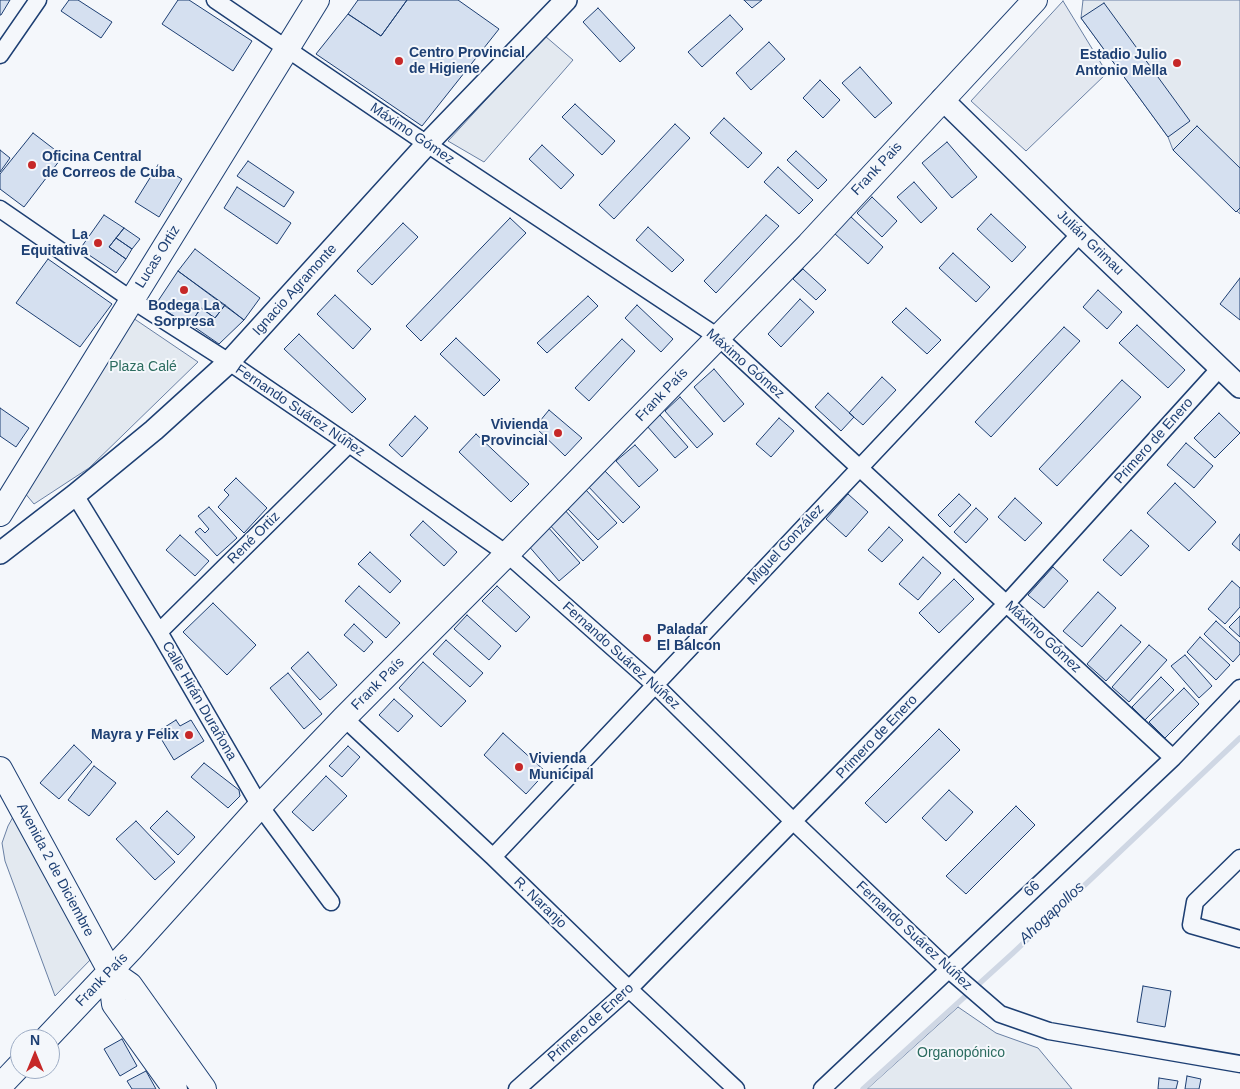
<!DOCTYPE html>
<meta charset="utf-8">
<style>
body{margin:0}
#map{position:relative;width:1240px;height:1089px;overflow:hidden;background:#f4f7fb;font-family:Arial,sans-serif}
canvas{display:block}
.north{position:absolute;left:10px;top:1029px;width:50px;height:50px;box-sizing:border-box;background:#f4f7fb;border:1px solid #9eadc5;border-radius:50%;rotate:0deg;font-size:14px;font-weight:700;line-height:20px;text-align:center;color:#1d3f73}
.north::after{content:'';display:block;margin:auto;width:18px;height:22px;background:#c62828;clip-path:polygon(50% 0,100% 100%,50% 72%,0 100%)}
</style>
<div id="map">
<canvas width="1240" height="1089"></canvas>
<div class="north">N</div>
</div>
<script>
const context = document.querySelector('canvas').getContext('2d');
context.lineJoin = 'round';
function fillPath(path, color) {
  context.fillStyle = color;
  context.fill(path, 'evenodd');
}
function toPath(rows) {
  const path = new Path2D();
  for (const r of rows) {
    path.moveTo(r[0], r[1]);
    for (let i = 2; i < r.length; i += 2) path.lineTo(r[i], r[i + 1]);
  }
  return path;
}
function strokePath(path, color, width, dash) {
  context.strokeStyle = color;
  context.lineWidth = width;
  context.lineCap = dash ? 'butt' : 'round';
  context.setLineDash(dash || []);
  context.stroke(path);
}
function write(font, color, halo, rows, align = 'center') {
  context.font = font + ' Arial,sans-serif';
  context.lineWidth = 4;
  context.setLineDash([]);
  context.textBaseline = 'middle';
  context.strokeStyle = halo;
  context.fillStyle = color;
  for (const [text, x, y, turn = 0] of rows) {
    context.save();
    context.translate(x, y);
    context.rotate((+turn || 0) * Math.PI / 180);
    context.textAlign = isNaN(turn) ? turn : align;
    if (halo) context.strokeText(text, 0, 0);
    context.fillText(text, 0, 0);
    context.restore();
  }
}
const green = toPath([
 [1083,0,1240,0,1240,214,1173,150,1168,137,1081,18,1083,0],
 [545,36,573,60,484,162,448,141,545,36],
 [133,318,198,362,89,468,34,504,24,492,133,318],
 [13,817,93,957,55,996,5,861,2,843,8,826,13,817],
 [958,1007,996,1033,1038,1048,1072,1089,867,1089,958,1007]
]);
fillPath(green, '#e3e9f0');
strokePath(green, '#687fa3', 1);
const parking = toPath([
 [1063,1,1107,73,1026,151,971,101,1063,1]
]);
fillPath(parking, '#e3e8f0');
strokePath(parking, '#687fa3', 1);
strokePath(toPath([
 [863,1089,1013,953,1240,738]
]), '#cfd7e4', 5.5);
const building = toPath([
 [0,0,10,0,1,15,0,15,0,0],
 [69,0,78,0,112,22,101,38,61,11,69,0],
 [178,0,189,0,252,41,233,71,162,24,178,0],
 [358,0,407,0,381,36,348,14,358,0],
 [407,0,458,0,499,29,422,126,316,54,348,14,381,36,407,0],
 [744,0,762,0,752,8,744,0],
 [1104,3,1190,121,1168,137,1081,18,1104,3],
 [598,8,635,48,620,62,583,22,598,8],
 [730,15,743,29,702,67,688,52,730,15],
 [769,42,785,59,751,90,736,73,769,42],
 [860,67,892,103,875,118,842,83,860,67],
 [820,80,840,100,823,118,803,98,820,80],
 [575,104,615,141,602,155,562,117,575,104],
 [724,118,762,153,748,168,710,133,724,118],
 [675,124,690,138,614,219,599,205,675,124],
 [1197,126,1240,168,1240,208,1236,212,1173,150,1197,126],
 [33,133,63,156,24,207,0,189,0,174,33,133],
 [947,142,977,177,952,198,922,163,947,142],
 [542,145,574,175,561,189,529,159,542,145],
 [0,150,10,158,0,172,0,150],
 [796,151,827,180,818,189,787,160,796,151],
 [248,161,294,192,284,207,237,176,248,161],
 [158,165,182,179,159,217,135,202,158,165],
 [778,167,813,200,799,214,764,182,778,167],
 [914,182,937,208,921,223,897,197,914,182],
 [237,187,291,223,277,244,224,208,237,187],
 [872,197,897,221,882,237,857,213,872,197],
 [991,214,1026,247,1012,262,977,229,991,214],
 [104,215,124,228,109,247,126,259,116,273,80,249,104,215],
 [766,215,779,226,716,293,704,281,766,215],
 [850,216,883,247,868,264,834,233,850,216],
 [510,218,526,233,421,341,406,326,510,218],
 [403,223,418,237,372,285,357,271,403,223],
 [648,227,684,260,672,272,636,240,648,227],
 [124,228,140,239,132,249,116,238,124,228],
 [116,238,132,249,126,259,109,247,116,238],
 [195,249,260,298,244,320,178,271,195,249],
 [953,253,990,287,976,302,939,268,953,253],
 [48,259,112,304,80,347,16,303,48,259],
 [803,269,826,290,816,300,793,279,803,269],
 [178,271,225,305,215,318,201,308,190,324,187,325,156,304,178,271],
 [1240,278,1240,320,1220,304,1240,278],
 [1098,290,1122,312,1107,329,1083,307,1098,290],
 [335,295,371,329,353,349,317,314,335,295],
 [588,296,598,306,547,353,537,343,588,296],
 [800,299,814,312,781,347,768,334,800,299],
 [225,305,244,320,219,344,190,324,201,308,215,318,225,305],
 [637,305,673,339,661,352,625,318,637,305],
 [906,308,941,340,927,354,892,322,906,308],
 [1137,325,1185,370,1168,388,1119,343,1137,325],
 [1064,327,1080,341,991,437,975,422,1064,327],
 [299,334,366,399,352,413,284,349,299,334],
 [456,338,500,380,484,396,440,354,456,338],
 [622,339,635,351,589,401,575,388,622,339],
 [714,369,744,404,724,422,694,387,714,369],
 [882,377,896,390,863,425,849,413,882,377],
 [1122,380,1141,397,1057,486,1039,469,1122,380],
 [828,393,854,417,841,431,815,407,828,393],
 [680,397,713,434,697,448,665,411,680,397],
 [0,408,29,428,16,447,0,436,0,408],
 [549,410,582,438,565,456,535,427,549,410],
 [1219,413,1240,433,1215,458,1194,438,1219,413],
 [660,415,688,447,675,458,647,426,660,415],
 [415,416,428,428,402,457,389,445,415,416],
 [779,418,794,431,771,457,756,444,779,418],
 [476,434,529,484,511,502,459,452,476,434],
 [1186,443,1213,466,1194,488,1167,465,1186,443],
 [635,445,658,470,639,487,616,461,635,445],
 [603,469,640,507,623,523,586,484,603,469],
 [236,478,267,508,244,533,218,507,229,495,224,490,236,478],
 [1175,483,1216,522,1189,551,1147,513,1175,483],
 [585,489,617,523,598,540,566,507,585,489],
 [848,494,868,512,846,537,826,519,848,494],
 [959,494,971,505,950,527,938,515,959,494],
 [1015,498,1042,523,1025,541,998,517,1015,498],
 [209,507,237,538,217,556,195,532,200,528,205,533,209,529,198,516,209,507],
 [563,508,598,547,583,561,547,522,563,508],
 [976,508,988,519,966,543,954,532,976,508],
 [423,521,457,552,444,566,410,535,423,521],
 [547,526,580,563,559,581,527,544,547,526],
 [889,527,903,540,882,562,868,550,889,527],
 [1131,530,1149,546,1121,576,1103,560,1131,530],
 [1240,534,1240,551,1232,544,1240,534],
 [180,535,209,561,195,576,166,550,180,535],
 [370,552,401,581,390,593,358,564,370,552],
 [923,557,941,573,918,600,899,584,923,557],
 [1053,567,1068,581,1044,608,1028,595,1053,567],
 [954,579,974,599,939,633,919,613,954,579],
 [1232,581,1240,588,1240,607,1225,624,1208,609,1232,581],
 [359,586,400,623,386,638,345,601,359,586],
 [497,586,530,617,516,632,482,601,497,586],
 [1098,592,1116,608,1082,647,1063,631,1098,592],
 [213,603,256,645,227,675,183,632,213,603],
 [467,615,501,646,489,660,454,629,467,615],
 [1240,616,1240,637,1229,627,1240,616],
 [1216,621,1240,643,1240,654,1233,662,1204,634,1216,621],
 [354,624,373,642,364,652,344,635,354,624],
 [1121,625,1141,642,1106,681,1087,664,1121,625],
 [1200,637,1230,665,1216,680,1187,652,1200,637],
 [446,640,483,673,470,687,433,654,446,640],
 [1149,645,1167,660,1129,702,1112,687,1149,645],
 [308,652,337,685,320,700,291,668,308,652],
 [1185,655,1212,686,1199,698,1171,666,1185,655],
 [423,662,466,701,441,727,399,688,423,662],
 [288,673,322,714,304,729,270,688,288,673],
 [1161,677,1174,690,1145,720,1132,707,1161,677],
 [1184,688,1199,704,1165,738,1149,722,1184,688],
 [394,699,413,716,398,732,379,715,394,699],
 [176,720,180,726,191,720,204,741,174,760,157,732,176,720],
 [939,729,960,750,886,823,865,803,939,729],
 [503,733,546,772,526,794,484,755,503,733],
 [74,745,92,762,59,799,40,783,74,745],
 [348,746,360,757,342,777,329,766,348,746],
 [204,763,239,790,240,796,228,808,191,777,204,763],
 [94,766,116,783,89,816,68,800,94,766],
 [326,776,347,796,313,831,292,812,326,776],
 [949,790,973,812,946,841,922,818,949,790],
 [1016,806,1035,825,966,894,946,876,1016,806],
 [167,811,195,837,178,855,150,828,167,811],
 [136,821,175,862,155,880,116,839,136,821],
 [1143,986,1171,991,1165,1027,1137,1022,1143,986],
 [122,1039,137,1066,120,1076,104,1049,122,1039],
 [146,1071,156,1089,132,1089,127,1081,146,1071],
 [1187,1076,1201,1079,1199,1089,1185,1089,1187,1076],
 [1159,1078,1178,1081,1176,1089,1158,1089,1159,1078]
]);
fillPath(building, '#d5e0f0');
strokePath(building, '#1d3f73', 1);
const minor = toPath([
 [215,0,427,144,718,337,1173,758],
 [0,55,38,0],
 [0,209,132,300,229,362,349,444,507,554,655,685,794,822,948,969,1000,1014,1049,1031,1240,1064],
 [75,495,159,632,260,806,331,902],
 [159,632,349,444],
 [344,718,493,857,629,989,736,1089],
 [493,857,1080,234],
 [1240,858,1195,902,1191,925,1240,939],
 [517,1089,629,989,1007,603,1220,368],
 [822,1089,1173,758,1240,688]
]);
const tertiary = toPath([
 [942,99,1080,234,1240,387],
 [0,553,75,495,154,430,229,362,427,144,566,0]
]);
const secondary = toPath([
 [0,514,317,0],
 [0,769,110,971,114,1004,175,1089],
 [110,971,130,985,204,1089],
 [46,1039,132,948,260,806,344,718,507,554,809,244,1035,0],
 [0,1086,20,1065]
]);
strokePath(minor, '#1d3f73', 19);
strokePath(tertiary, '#1d3f73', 24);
strokePath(secondary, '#1d3f73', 26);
strokePath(minor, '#f4f7fb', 16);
strokePath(tertiary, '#f4f7fb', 21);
strokePath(secondary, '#f4f7fb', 24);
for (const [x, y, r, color] of [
 [399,61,5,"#c62828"],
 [1177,63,5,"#c62828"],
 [32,165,5,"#c62828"],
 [98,243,5,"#c62828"],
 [184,290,5,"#c62828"],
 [558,433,5,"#c62828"],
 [647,638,5,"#c62828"],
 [189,735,5,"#c62828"],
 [519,767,5,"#c62828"]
]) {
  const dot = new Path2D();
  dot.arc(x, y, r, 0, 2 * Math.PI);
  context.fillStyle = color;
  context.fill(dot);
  strokePath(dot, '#f4f7fb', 2);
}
write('bold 14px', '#1d3f73', '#f4f7fb', [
 ["Centro Provincial",409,53],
 ["de Higiene",409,69],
 ["Estadio Julio",1167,55,"right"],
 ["Antonio Mella",1167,71,"right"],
 ["Oficina Central",42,157],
 ["de Correos de Cuba",42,173],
 ["La",88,235,"right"],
 ["Equitativa",88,251,"right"],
 ["Bodega La",184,306,"center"],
 ["Sorpresa",184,322,"center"],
 ["Vivienda",548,425,"right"],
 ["Provincial",548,441,"right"],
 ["Paladar",657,630],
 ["El Balcon",657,646],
 ["Mayra y Felix",179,735,"right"],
 ["Vivienda",529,759],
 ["Municipal",529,775]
], 'left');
write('14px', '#1d3f73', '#f4f7fb', [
 ["Máximo Gómez",412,134,34],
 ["Frank Pais",877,169,-47],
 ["Julián Grimau",1090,243,44],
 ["Lucas Ortiz",158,257,-58],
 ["Ignacio Agramonte",295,290,-48],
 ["Máximo Gómez",745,364,41],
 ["Frank País",662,395,-46],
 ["Fernando Suárez Núñez",300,411,34],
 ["Primero de Enero",1154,441,-48],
 ["René Ortiz",254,538,-45],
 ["Miguel González",786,545,-47],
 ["Máximo Gómez",1043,637,43],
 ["Fernando Suárez Núñez",621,656,42],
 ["Frank País",378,684,-45],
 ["Calle Hirán Durañona",199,701,60],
 ["Primero de Enero",877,737,-46],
 ["Avenida 2 de Diciembre",55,870,62],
 ["66",1032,889,-43],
 ["R. Naranjo",540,903,44],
 ["Fernando Suárez Núñez",914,936,43],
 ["Frank País",102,980,-46],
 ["Primero de Enero",591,1023,-42]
]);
write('14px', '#2c6c60', '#f4f7fb', [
 ["Plaza Calé",143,367],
 ["Organopónico",961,1053]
]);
write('italic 15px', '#1d3f73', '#f4f7fb', [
 ["Ahogapollos",1052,913,-43]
]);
</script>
